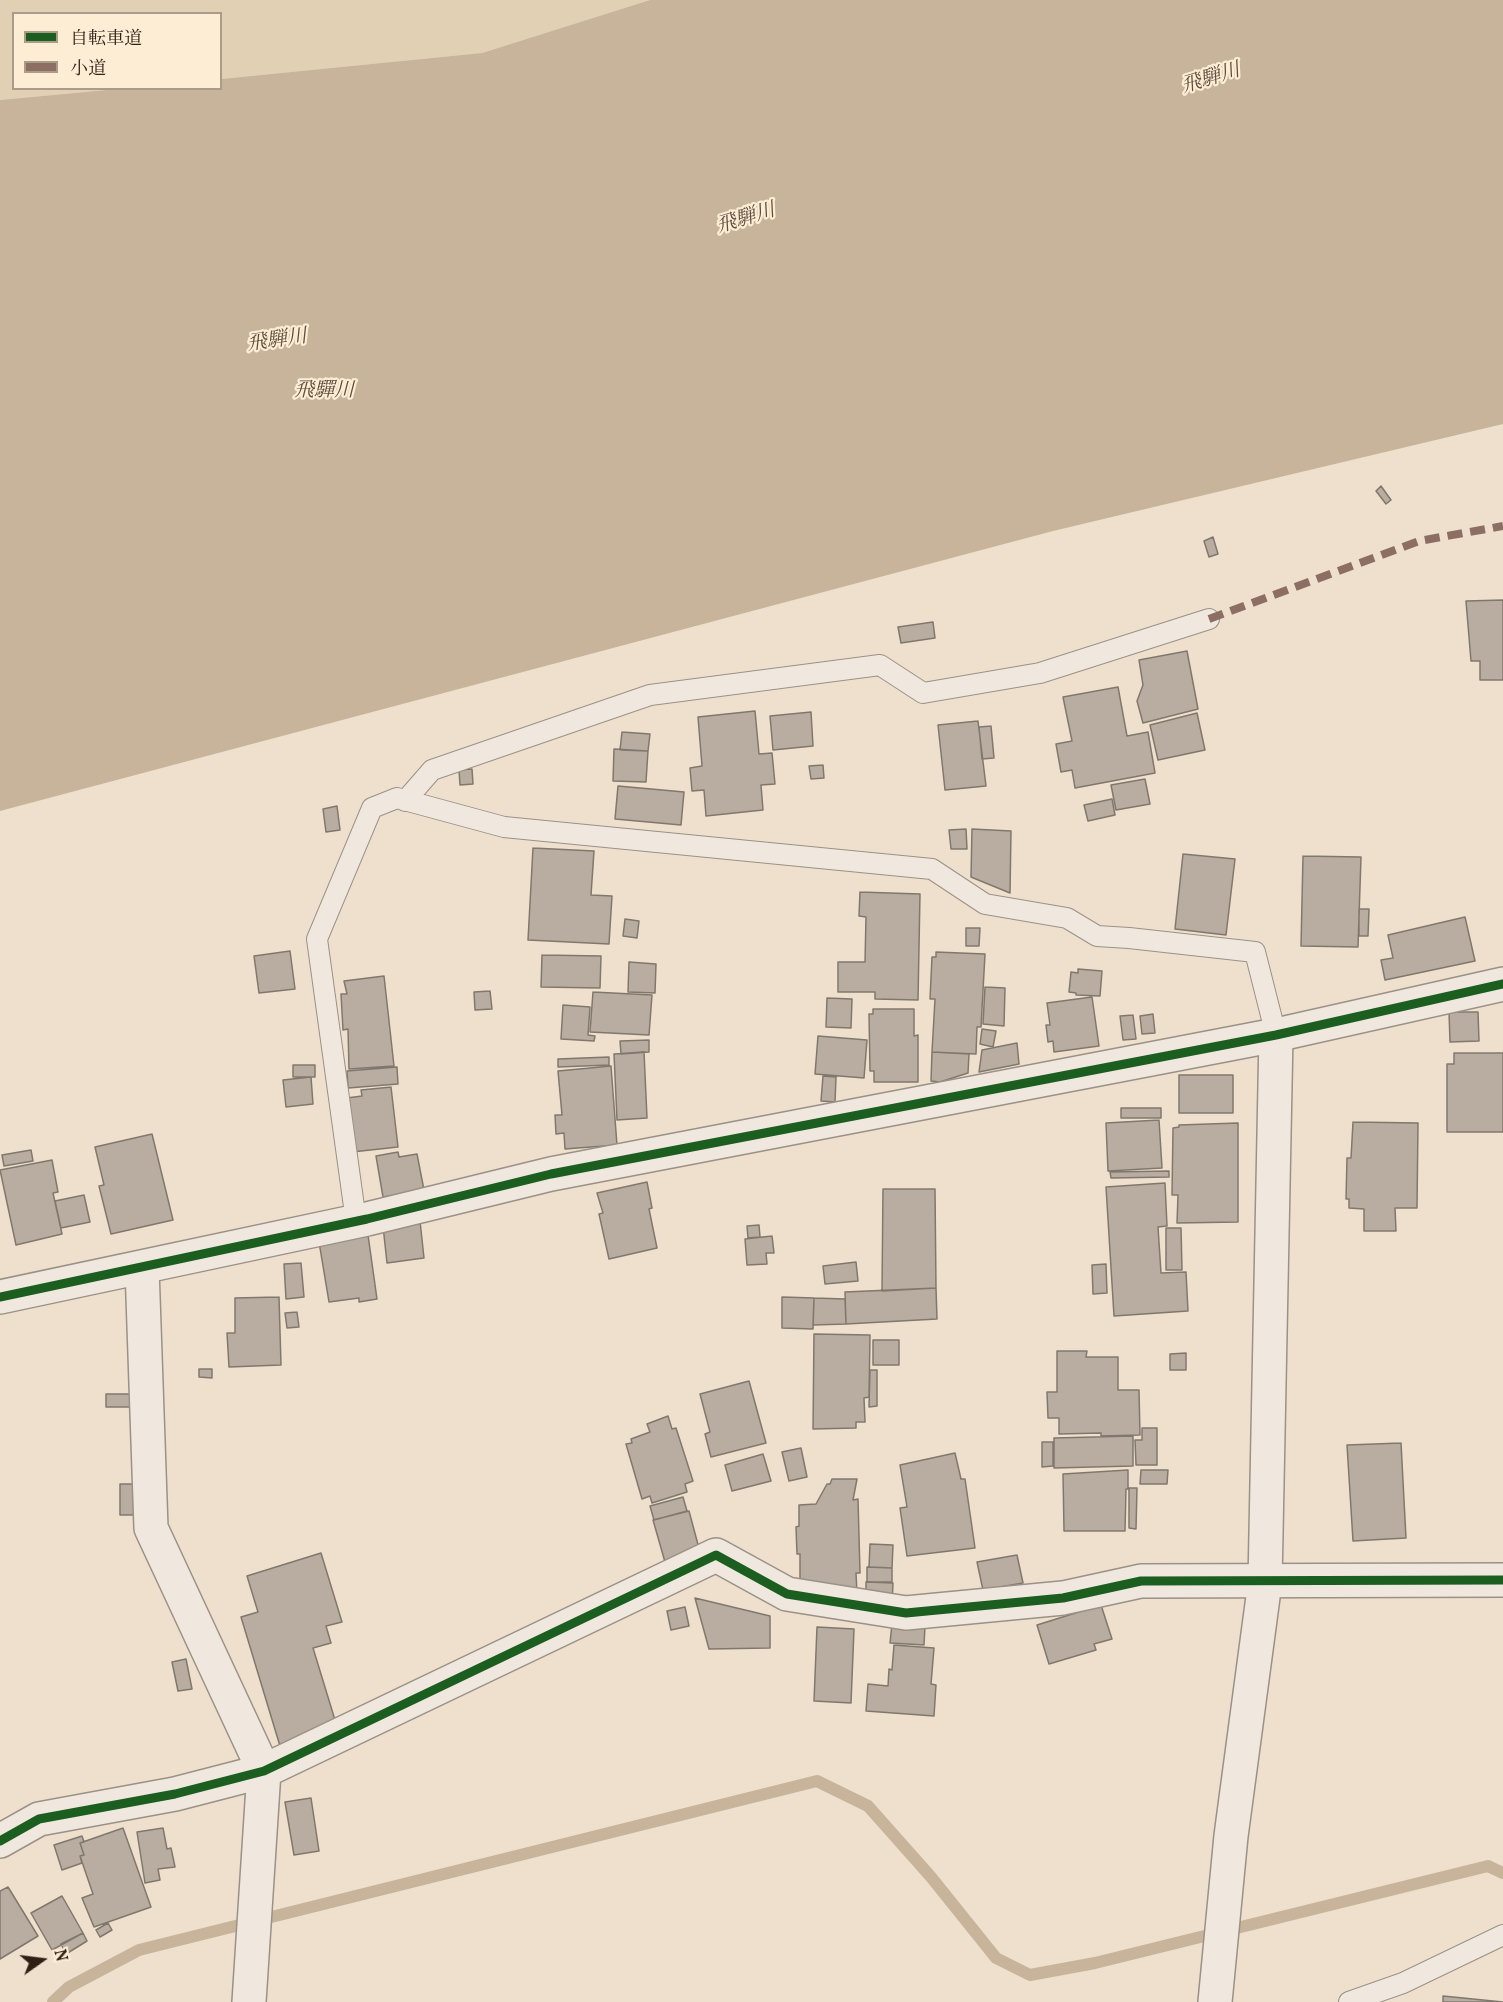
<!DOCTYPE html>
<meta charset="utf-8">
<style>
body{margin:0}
#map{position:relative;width:1503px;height:2002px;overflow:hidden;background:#eee0cd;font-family:Vollkorn,"Noto Serif JP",serif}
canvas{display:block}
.legend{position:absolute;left:12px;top:12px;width:210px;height:78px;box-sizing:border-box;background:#fdedd5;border:2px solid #ab9b89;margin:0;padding:8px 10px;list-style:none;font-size:18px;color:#2f2016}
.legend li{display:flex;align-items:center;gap:12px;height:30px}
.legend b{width:30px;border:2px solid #ab9b89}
.north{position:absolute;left:12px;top:1930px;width:60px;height:60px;-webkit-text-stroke:4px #fdedd5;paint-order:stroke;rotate:76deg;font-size:16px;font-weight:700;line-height:24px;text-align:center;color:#2f2016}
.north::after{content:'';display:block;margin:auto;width:21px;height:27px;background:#2f2016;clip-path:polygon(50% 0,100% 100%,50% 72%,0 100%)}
</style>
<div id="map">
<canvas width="1503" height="2002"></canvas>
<ul class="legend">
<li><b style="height:8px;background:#1b5e20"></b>自転車道</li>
<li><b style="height:8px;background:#8d6e63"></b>小道</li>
</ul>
<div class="north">N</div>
</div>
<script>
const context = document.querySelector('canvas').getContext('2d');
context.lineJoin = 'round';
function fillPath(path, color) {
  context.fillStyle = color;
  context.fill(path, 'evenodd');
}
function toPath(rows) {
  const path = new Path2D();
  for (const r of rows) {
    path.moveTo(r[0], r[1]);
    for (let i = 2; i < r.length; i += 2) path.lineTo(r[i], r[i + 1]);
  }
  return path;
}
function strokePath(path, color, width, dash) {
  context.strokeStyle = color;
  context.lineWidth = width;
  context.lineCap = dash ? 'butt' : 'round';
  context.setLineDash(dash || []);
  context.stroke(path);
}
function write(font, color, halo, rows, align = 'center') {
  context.font = font + ' Vollkorn,"Noto Serif JP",serif';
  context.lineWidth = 4.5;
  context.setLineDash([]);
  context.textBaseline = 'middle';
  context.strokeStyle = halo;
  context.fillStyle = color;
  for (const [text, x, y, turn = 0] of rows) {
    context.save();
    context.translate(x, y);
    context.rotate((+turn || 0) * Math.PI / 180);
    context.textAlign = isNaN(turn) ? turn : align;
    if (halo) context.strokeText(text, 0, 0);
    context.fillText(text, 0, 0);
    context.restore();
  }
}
fillPath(toPath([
 [0,0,650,0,482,53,221,79,220,14,14,14,14,88,117,89,0,100]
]), '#e2d0b5');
fillPath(toPath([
 [650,0,1503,0,1503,424,1053,531,0,811,0,100,117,89,220,88,221,79,482,53]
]), '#c7b49b');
strokePath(toPath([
 [53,2002,69,1987,139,1950,817,1781,868,1806,931,1877,996,1958,1030,1975,1095,1963,1488,1866,1503,1873]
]), '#c7b49b', 12);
const building = toPath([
 [1381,486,1391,500,1386,504,1376,491,1381,486],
 [1213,537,1218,554,1209,557,1204,541,1213,537],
 [1503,600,1503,680,1480,680,1480,661,1471,661,1466,601,1503,600],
 [933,622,935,638,901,643,898,627,933,622],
 [1187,651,1198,709,1143,723,1137,701,1143,685,1139,660,1187,651],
 [1118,687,1127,736,1148,732,1155,773,1075,788,1072,770,1061,772,1056,744,1072,741,1063,697,1118,687],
 [755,711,759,754,772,753,775,784,761,785,763,810,706,816,704,790,692,791,690,768,702,766,698,717,755,711],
 [811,712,813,746,773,750,770,716,811,712],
 [1197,713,1205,750,1158,760,1150,725,1197,713],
 [978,721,986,786,945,790,938,725,978,721],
 [991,726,994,758,982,759,979,727,991,726],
 [622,732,650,734,648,751,620,750,622,732],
 [614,749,648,751,646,782,613,781,614,749],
 [823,765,824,778,811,779,809,766,823,765],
 [472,769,473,784,460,785,459,770,472,769],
 [1145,779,1150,804,1116,810,1111,785,1145,779],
 [618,786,684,792,681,825,615,819,618,786],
 [1112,799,1115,815,1088,821,1084,805,1112,799],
 [337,806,340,830,326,832,323,809,337,806],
 [966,829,967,849,951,849,949,830,966,829],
 [972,829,1011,831,1010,893,971,877,972,829],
 [533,848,594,851,591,895,612,896,609,944,528,940,533,848],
 [1183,854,1235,859,1226,935,1175,929,1183,854],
 [1303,856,1361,857,1358,947,1301,946,1303,856],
 [860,892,920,894,918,1000,875,999,875,992,838,992,838,962,865,962,866,917,859,916,860,892],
 [1359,909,1369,909,1368,936,1359,936,1359,909],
 [1465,917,1475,961,1385,980,1381,960,1393,958,1388,935,1465,917],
 [625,919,639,921,637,938,623,936,625,919],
 [966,928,980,928,979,946,966,946,966,928],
 [290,951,295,989,259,993,254,956,290,951],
 [936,952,985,954,981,1027,977,1027,976,1054,932,1052,935,999,930,999,932,957,936,957,936,952],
 [542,955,601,956,600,988,541,987,542,955],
 [629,962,656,964,655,993,628,992,629,962],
 [1078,969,1102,971,1100,996,1076,995,1076,993,1069,992,1071,972,1078,973,1078,969],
 [384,976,394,1066,349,1069,348,1029,343,1030,341,994,347,994,344,981,384,976],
 [985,987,1005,988,1004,1026,983,1024,985,987],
 [490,991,492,1009,475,1010,474,992,490,991],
 [593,992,652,995,649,1035,590,1032,593,992],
 [1092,997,1099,1046,1054,1052,1053,1041,1048,1042,1046,1025,1050,1025,1047,1003,1092,997],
 [827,998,852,999,851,1028,826,1027,827,998],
 [563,1005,590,1007,588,1035,595,1036,594,1041,561,1039,563,1005],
 [873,1009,914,1009,914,1036,918,1035,918,1082,874,1082,874,1071,870,1071,869,1014,873,1014,873,1009],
 [1449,1012,1478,1012,1479,1041,1450,1042,1449,1012],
 [1153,1014,1155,1033,1142,1034,1140,1016,1153,1014],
 [1133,1015,1136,1039,1123,1040,1120,1016,1133,1015],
 [982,1029,996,1031,993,1047,980,1044,982,1029],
 [818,1036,867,1040,864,1078,815,1074,818,1036],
 [649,1040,649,1052,621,1054,620,1041,649,1040],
 [1017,1043,1019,1064,979,1072,982,1050,1017,1043],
 [644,1052,647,1118,617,1120,614,1054,644,1052],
 [932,1052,969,1054,968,1073,940,1082,931,1081,932,1052],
 [1454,1053,1503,1053,1503,1132,1447,1132,1447,1064,1454,1064,1454,1053],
 [609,1057,609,1065,558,1067,558,1059,609,1057],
 [293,1065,315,1065,315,1077,293,1077,293,1065],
 [611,1066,617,1145,565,1149,564,1133,556,1134,555,1115,562,1115,558,1071,611,1066],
 [397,1067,398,1084,348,1088,347,1071,397,1067],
 [1179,1075,1233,1075,1233,1113,1179,1113,1179,1075],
 [823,1076,836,1077,835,1102,821,1101,823,1076],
 [311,1077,313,1104,286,1107,283,1080,311,1077],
 [391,1087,398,1147,352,1152,347,1098,362,1096,361,1090,391,1087],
 [1121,1108,1161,1108,1161,1118,1121,1118,1121,1108],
 [1159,1120,1162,1168,1108,1171,1106,1123,1159,1120],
 [1353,1122,1418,1123,1417,1208,1395,1208,1396,1231,1364,1231,1364,1209,1349,1208,1349,1199,1346,1199,1347,1158,1351,1158,1353,1122],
 [1238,1123,1238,1222,1177,1223,1178,1195,1172,1195,1173,1128,1179,1127,1179,1125,1238,1123],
 [152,1134,173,1220,111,1234,99,1186,104,1185,95,1147,152,1134],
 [31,1150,33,1161,4,1166,2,1155,31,1150],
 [398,1152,399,1157,417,1154,424,1190,383,1197,376,1156,398,1152],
 [52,1160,58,1192,53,1193,62,1234,16,1245,0,1170,52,1160],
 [1169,1171,1169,1177,1111,1178,1110,1172,1169,1171],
 [647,1182,652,1208,649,1209,657,1248,609,1259,599,1214,603,1213,597,1193,647,1182],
 [1165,1183,1167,1226,1158,1227,1161,1273,1186,1272,1188,1311,1114,1316,1106,1187,1165,1183],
 [883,1189,935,1189,936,1288,882,1291,883,1189],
 [84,1195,90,1222,61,1228,55,1201,84,1195],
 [420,1221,424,1258,387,1263,383,1226,420,1221],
 [759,1225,760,1237,748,1238,747,1226,759,1225],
 [1166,1228,1181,1228,1182,1270,1166,1270,1166,1228],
 [368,1235,377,1299,359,1302,359,1298,329,1302,319,1242,368,1235],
 [772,1236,774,1253,766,1253,767,1264,747,1265,745,1239,772,1236],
 [856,1262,858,1281,825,1284,823,1266,856,1262],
 [301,1263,304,1297,286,1299,284,1264,301,1263],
 [1106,1264,1107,1293,1093,1294,1092,1265,1106,1264],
 [936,1288,937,1319,846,1324,845,1292,936,1288],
 [279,1297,281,1365,229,1367,227,1333,235,1333,235,1298,279,1297],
 [782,1297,814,1298,813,1329,782,1328,782,1297],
 [814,1298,845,1299,846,1324,813,1325,814,1298],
 [297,1312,299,1327,287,1328,285,1313,297,1312],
 [814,1334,870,1335,869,1397,864,1398,865,1422,856,1422,856,1428,813,1429,814,1334],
 [873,1340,899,1340,899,1365,873,1365,873,1340],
 [1057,1351,1087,1351,1086,1357,1118,1357,1118,1390,1139,1390,1140,1435,1101,1436,1101,1433,1059,1434,1059,1418,1048,1418,1047,1392,1057,1392,1057,1351],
 [1186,1353,1186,1370,1170,1370,1170,1354,1186,1353],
 [199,1369,212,1369,212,1378,199,1377,199,1369],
 [870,1370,877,1370,877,1406,869,1407,870,1370],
 [749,1381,766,1443,711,1457,705,1434,710,1432,700,1394,749,1381],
 [106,1394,136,1394,136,1407,106,1407,106,1394],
 [668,1416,672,1429,676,1428,693,1481,685,1484,687,1492,652,1503,650,1496,642,1499,626,1444,632,1443,631,1439,650,1432,647,1424,668,1416],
 [1142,1428,1157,1428,1157,1465,1136,1465,1135,1440,1142,1440,1142,1428],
 [1133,1436,1133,1466,1054,1468,1054,1438,1133,1436],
 [1042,1442,1053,1442,1053,1466,1042,1467,1042,1442],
 [1401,1443,1406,1538,1353,1541,1347,1445,1401,1443],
 [801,1448,807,1477,789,1481,782,1452,801,1448],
 [955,1453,961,1479,965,1479,975,1548,907,1556,900,1508,907,1507,900,1465,955,1453],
 [763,1454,771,1481,732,1491,725,1465,763,1454],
 [1128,1470,1128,1489,1126,1489,1125,1531,1064,1531,1063,1474,1128,1470],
 [1141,1470,1168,1470,1167,1484,1140,1484,1141,1470],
 [832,1479,857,1479,853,1500,858,1499,860,1573,856,1573,857,1594,800,1595,800,1554,797,1554,796,1527,799,1526,799,1505,816,1504,827,1484,830,1484,832,1479],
 [120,1484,134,1484,134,1515,120,1515,120,1484],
 [1129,1488,1137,1488,1136,1529,1129,1528,1129,1488],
 [683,1497,687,1511,654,1520,650,1506,683,1497],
 [689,1511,700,1552,665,1562,653,1520,689,1511],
 [870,1544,893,1545,892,1568,869,1567,870,1544],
 [321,1553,342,1622,326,1626,331,1643,313,1648,335,1720,280,1746,241,1617,258,1612,247,1576,321,1553],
 [1017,1555,1023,1583,983,1590,977,1562,1017,1555],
 [867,1567,892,1568,892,1582,867,1582,867,1567],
 [866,1582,893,1583,892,1604,866,1603,866,1582],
 [695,1598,770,1616,770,1648,709,1649,695,1598],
 [1101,1605,1112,1639,1094,1644,1096,1650,1049,1664,1037,1625,1101,1605],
 [685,1607,689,1626,671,1630,667,1611,685,1607],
 [892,1624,925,1626,924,1645,890,1643,892,1624],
 [817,1627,854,1629,851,1703,814,1701,817,1627],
 [894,1645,934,1648,931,1684,936,1685,934,1716,866,1711,868,1684,888,1686,889,1669,892,1670,894,1645],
 [186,1659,192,1689,178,1691,172,1662,186,1659],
 [311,1798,319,1851,294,1855,285,1802,311,1798],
 [123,1828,151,1907,94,1927,82,1898,93,1894,80,1856,84,1855,80,1843,123,1828],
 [163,1828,167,1849,171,1848,175,1867,158,1869,160,1880,145,1883,137,1832,163,1828],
 [82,1836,84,1842,80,1843,84,1855,80,1856,82,1863,62,1870,54,1845,82,1836],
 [8,1887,38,1936,0,1959,0,1891,8,1887],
 [62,1896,83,1933,52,1950,31,1913,62,1896],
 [108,1923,112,1930,100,1937,96,1930,108,1923],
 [83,1933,87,1941,66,1954,61,1944,83,1933],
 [1443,1996,1503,2002,1443,2002,1443,1996]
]);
fillPath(building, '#b8ada0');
strokePath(building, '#81786d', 1.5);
const service = toPath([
 [405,801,432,770,650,695,880,665,923,693,1040,673,1209,619],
 [356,1221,317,939,372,808,397,798,504,827,932,869,985,904,1067,918,1097,936,1129,938,1255,952,1276,1035],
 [1349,2002,1403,1983,1503,1935]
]);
const minor = toPath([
 [142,1268,151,1528,264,1771,249,2002],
 [0,1297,367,1219,551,1174,1276,1035,1503,984],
 [0,1841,39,1819,175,1794,264,1771,716,1555,787,1594,906,1613,1063,1598,1141,1581,1503,1580]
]);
const tertiary = toPath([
 [1215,2002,1231,1836,1265,1582,1276,1035]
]);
strokePath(service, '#9b9186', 22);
strokePath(minor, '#9b9186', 36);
strokePath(tertiary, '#9b9186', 36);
strokePath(service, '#f0e8df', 20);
strokePath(minor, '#f0e8df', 33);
strokePath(tertiary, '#f0e8df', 33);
strokePath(toPath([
 [1209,619,1419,541,1503,526]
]), '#8d6e63', 8, [15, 8]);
strokePath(toPath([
 [0,1297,367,1219,551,1174,1276,1035,1503,984],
 [0,1841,39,1819,175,1794,264,1771,716,1555,787,1594,906,1613,1063,1598,1141,1581,1503,1580]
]), '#1b5e20', 9);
write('italic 20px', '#5e4d3d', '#fdedd5', [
 ["飛騨川",1211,80,-17],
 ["飛騨川",746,220,-17],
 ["飛騨川",277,342,-8],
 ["飛驒川",324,392]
]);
</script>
